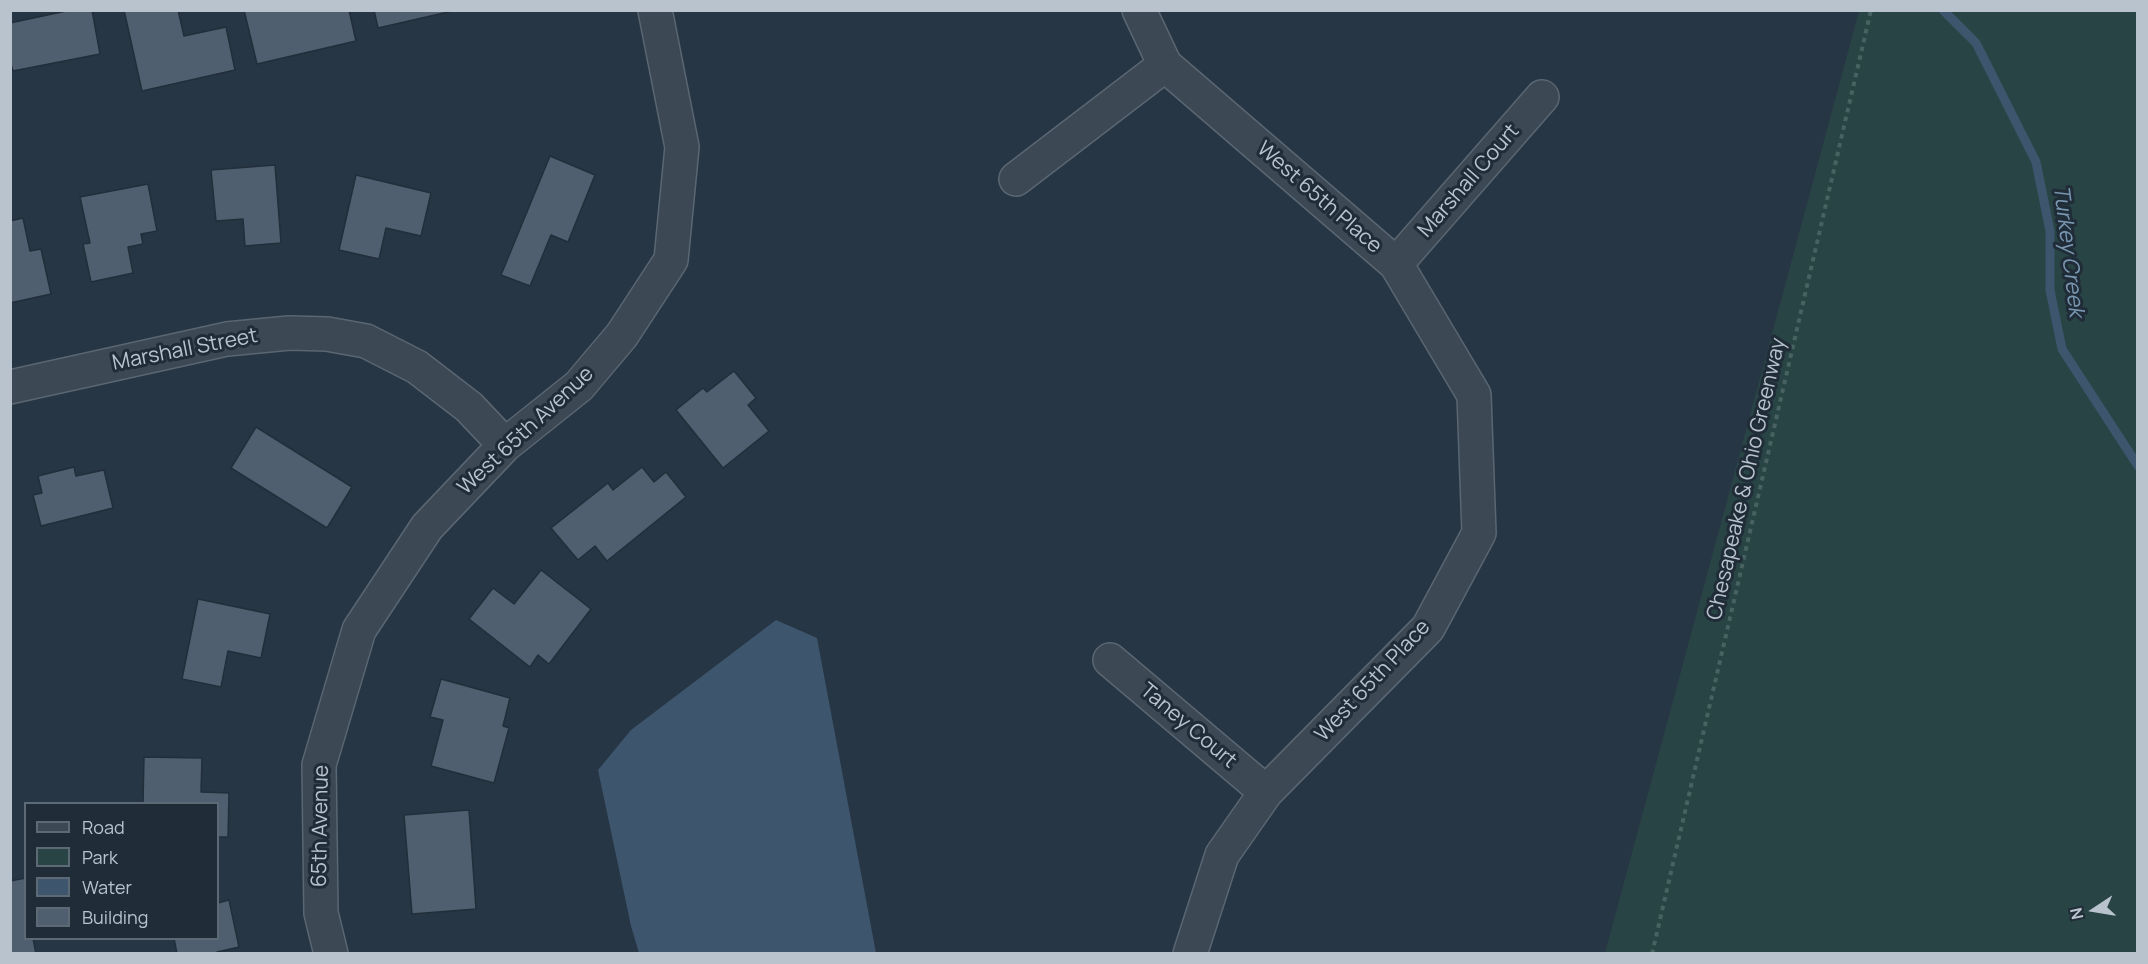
<!DOCTYPE html>
<style>
body{margin:0}
#map{position:relative;width:2148px;height:964px;overflow:hidden;background:#273644;font-family:Manrope,sans-serif}
canvas{display:block}
.frame{position:absolute;inset:0;border:12px solid #b9c3cd;pointer-events:none}
.legend{position:absolute;left:24px;top:802px;width:195px;height:138px;box-sizing:border-box;background:#202d39;border:2px solid #5d6974;margin:0;padding:8px 10px;list-style:none;font-size:18px;color:#b9c3cd}
.legend li{display:flex;align-items:center;gap:12px;height:30px}
.legend b{width:30px;border:2px solid #5d6974}
.north{position:absolute;left:2064px;top:880px;width:60px;height:60px;-webkit-text-stroke:4px #202d39;paint-order:stroke;rotate:258deg;font-size:16px;font-weight:700;line-height:24px;text-align:center;color:#b9c3cd}
.north::after{content:'';display:block;margin:auto;width:21px;height:27px;background:#b9c3cd;clip-path:polygon(50% 0,100% 100%,50% 72%,0 100%)}
</style>
<div id="map">
<canvas width="2148" height="964"></canvas>
<div class="frame"></div>
<ul class="legend">
<li><b style="height:8px;background:#3c4854"></b>Road</li>
<li><b style="height:16px;background:#294445"></b>Park</li>
<li><b style="height:16px;background:#3d556d"></b>Water</li>
<li><b style="height:16px;background:#505f6f"></b>Building</li>
</ul>
<div class="north">N</div>
</div>
<script>
const context = document.querySelector('canvas').getContext('2d');
context.lineJoin = 'round';
function fillPath(path, color) {
  context.fillStyle = color;
  context.fill(path, 'evenodd');
}
function toPath(rows) {
  const path = new Path2D();
  for (const r of rows) {
    path.moveTo(r[0], r[1]);
    for (let i = 2; i < r.length; i += 2) path.lineTo(r[i], r[i + 1]);
  }
  return path;
}
function strokePath(path, color, width, dash) {
  context.strokeStyle = color;
  context.lineWidth = width;
  context.lineCap = dash ? 'butt' : 'round';
  context.setLineDash(dash || []);
  context.stroke(path);
}
function write(font, color, halo, rows, align = 'center') {
  context.font = font + ' Manrope,sans-serif';
  context.lineWidth = 6;
  context.setLineDash([]);
  context.textBaseline = 'middle';
  context.strokeStyle = halo;
  context.fillStyle = color;
  for (const [text, x, y, turn = 0] of rows) {
    context.save();
    context.translate(x, y);
    context.rotate((+turn || 0) * Math.PI / 180);
    context.textAlign = isNaN(turn) ? turn : align;
    if (halo) context.strokeText(text, 0, 0);
    context.fillText(text, 0, 0);
    context.restore();
  }
}
fillPath(toPath([
 [1859,11,2137,11,2137,953,1605,953]
]), '#294445');
fillPath(toPath([
 [776,620,817,638,876,953,639,953,631,926,598,770,631,730]
]), '#3d556d');
strokePath(toPath([
 [1943,10,1976,43,2036,162,2050,231,2050,290,2062,349,2138,466]
]), '#3d556d', 9);
const building = toPath([
 [71,10,92,10,100,54,13,71,10,61,10,23,71,10],
 [124,10,178,10,184,36,226,27,235,70,142,91,124,10],
 [244,10,349,10,356,41,257,64,244,10],
 [374,10,457,10,378,28,374,10],
 [550,156,595,175,568,242,551,235,530,286,501,275,550,156],
 [275,165,281,243,245,246,243,219,216,221,211,170,275,165],
 [356,175,431,193,421,236,386,228,379,259,339,250,356,175],
 [148,184,157,231,141,234,143,244,128,247,133,273,91,282,83,244,90,243,80,197,148,184],
 [23,218,30,251,41,249,51,294,10,303,10,221,23,218],
 [734,371,756,398,748,405,769,431,723,468,676,410,703,388,707,392,734,371],
 [256,427,352,487,327,528,231,468,256,427],
 [74,467,76,476,104,470,113,508,41,526,33,495,42,493,38,476,74,467],
 [642,467,654,482,666,472,686,497,607,561,595,546,578,560,551,528,608,483,613,490,642,467],
 [541,570,591,609,549,664,538,655,530,667,469,619,493,588,514,604,541,570],
 [198,599,270,614,261,658,228,651,221,687,182,679,198,599],
 [441,679,510,698,503,726,509,728,494,783,431,766,443,720,430,717,441,679],
 [144,757,202,758,201,792,229,793,228,837,218,837,218,804,143,804,144,757],
 [469,810,476,909,412,914,404,815,469,810],
 [26,878,26,938,33,938,36,954,10,954,10,881,26,878],
 [229,900,239,947,217,952,218,954,177,954,174,938,218,938,218,903,229,900]
]);
fillPath(building, '#505f6f');
strokePath(building, '#222f3b', 1.5);
const minor = toPath([
 [1139,10,1165,65,1396,264,1474,395,1479,533,1428,628,1266,792,1222,855,1190,954],
 [1016,179,1165,65],
 [1396,264,1542,97],
 [10,387,227,339,289,333,327,334,366,341,417,367,469,407,505,445],
 [1110,660,1266,792],
 [331,954,321,913,319,765,359,630,427,527,505,445,579,386,622,335,671,260,682,147,655,10]
]);
strokePath(minor, '#5a6671', 36);
strokePath(toPath([
 [1652,954,1871,10]
]), '#486161', 4, [4.5, 4.5]);
strokePath(minor, '#3c4854', 33);
write('21px', '#b9c3cd', '#202d39', [
 ["Marshall Court",1469,181,-49],
 ["West 65th Place",1319,198,41],
 ["Marshall Street",185,350,-11],
 ["West 65th Avenue",526,431,-43],
 ["Chesapeake & Ohio Greenway",1747,479,-77],
 ["West 65th Place",1373,681,-47],
 ["Taney Court",1188,726,40],
 ["65th Avenue",321,826,-89]
]);
write('italic 22px', '#7996b0', '#202d39', [
 ["Turkey Creek",2068,251,83]
]);
</script>
